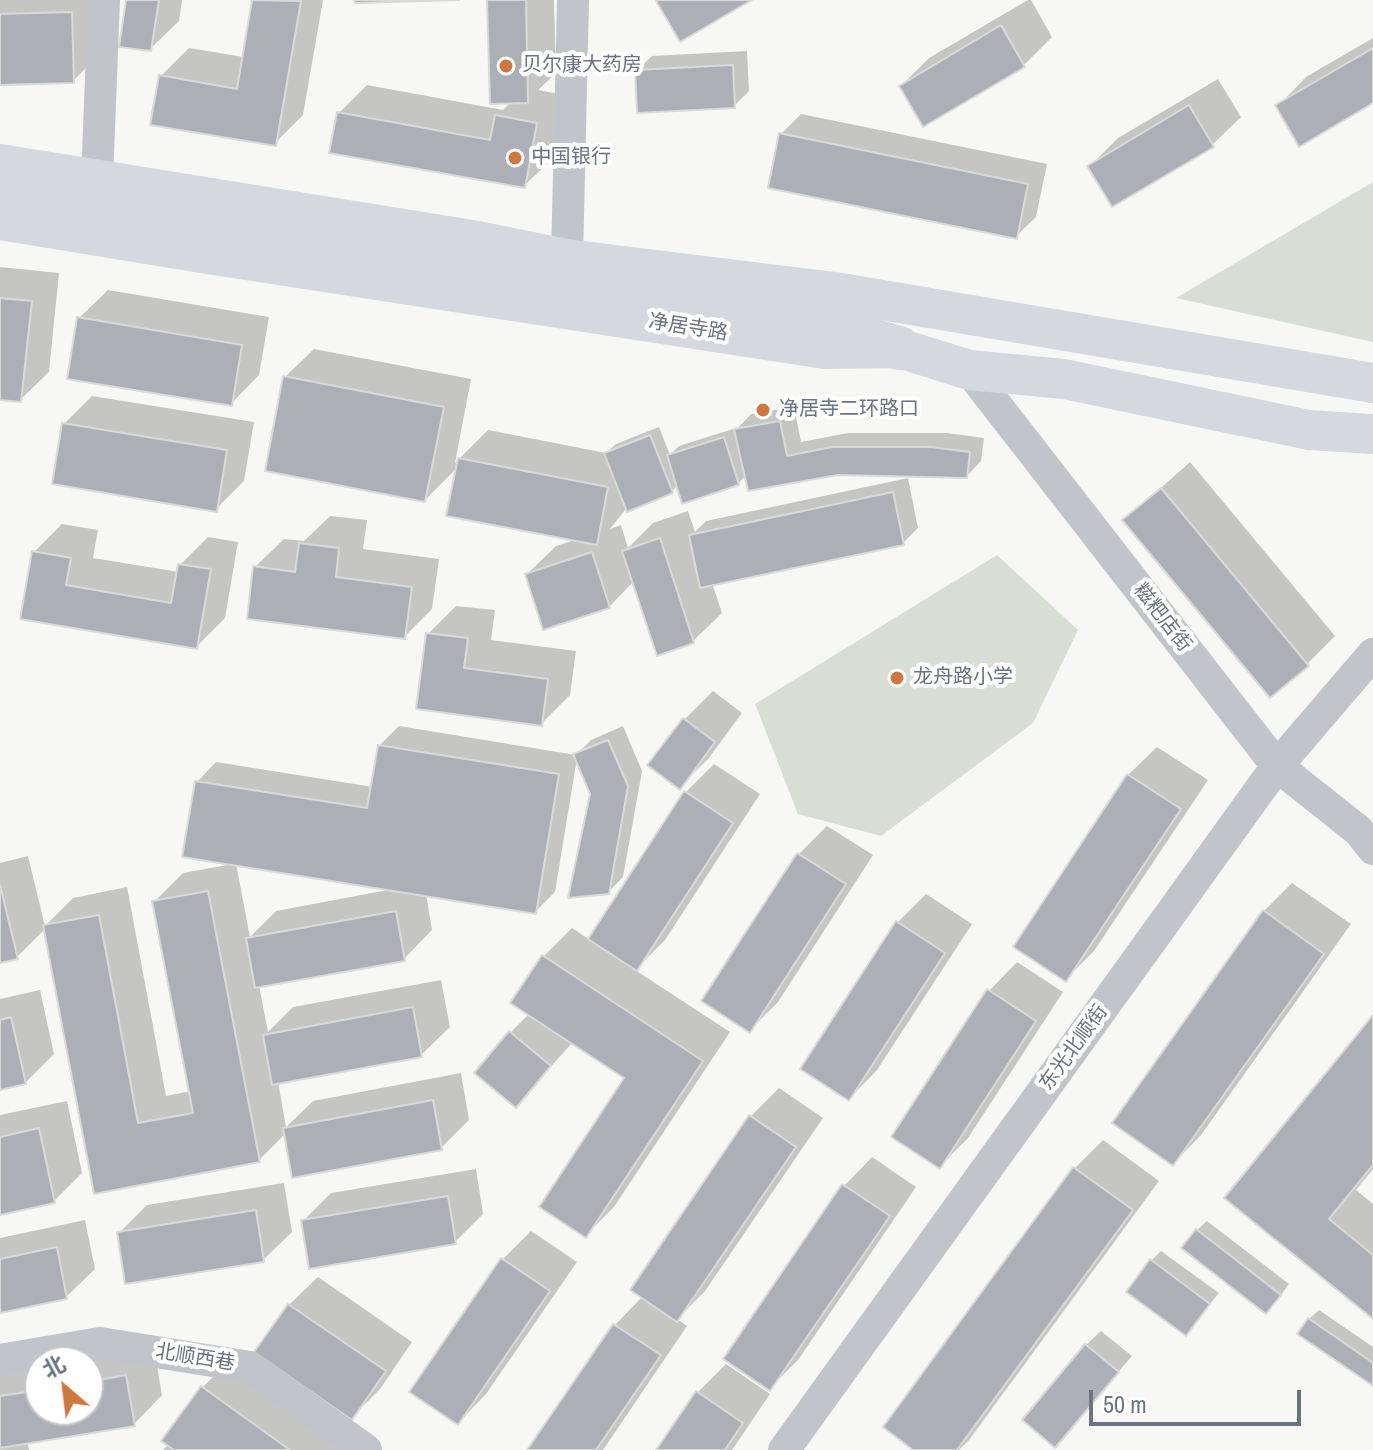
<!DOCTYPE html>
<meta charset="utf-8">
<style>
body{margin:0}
#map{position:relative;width:1373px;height:1450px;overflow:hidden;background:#f7f7f5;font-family:"Archivo Narrow","Noto Sans SC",sans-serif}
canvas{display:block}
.north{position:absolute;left:24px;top:1346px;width:80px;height:80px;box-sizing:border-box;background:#fff;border:2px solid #c3c7cd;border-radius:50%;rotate:332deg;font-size:22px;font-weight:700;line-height:32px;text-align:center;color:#6a7382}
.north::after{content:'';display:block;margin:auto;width:28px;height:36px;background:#ce773e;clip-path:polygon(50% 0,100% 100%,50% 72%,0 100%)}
.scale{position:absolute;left:1089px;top:1390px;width:212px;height:36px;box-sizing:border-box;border:4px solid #6a7382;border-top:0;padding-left:10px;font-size:24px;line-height:28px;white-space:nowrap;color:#6a7382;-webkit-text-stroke:6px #fff;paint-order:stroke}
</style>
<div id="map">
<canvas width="1373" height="1450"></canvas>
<div class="north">北</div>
<div class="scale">50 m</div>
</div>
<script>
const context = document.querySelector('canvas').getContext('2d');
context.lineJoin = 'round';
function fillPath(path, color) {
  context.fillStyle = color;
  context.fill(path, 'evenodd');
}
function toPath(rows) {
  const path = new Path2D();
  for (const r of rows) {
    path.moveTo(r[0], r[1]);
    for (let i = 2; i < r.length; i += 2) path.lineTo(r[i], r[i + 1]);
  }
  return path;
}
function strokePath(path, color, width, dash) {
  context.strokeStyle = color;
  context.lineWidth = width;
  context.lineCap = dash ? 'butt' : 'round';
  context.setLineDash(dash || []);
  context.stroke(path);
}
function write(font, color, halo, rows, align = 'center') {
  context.font = font + ' "Archivo Narrow","Noto Sans SC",sans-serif';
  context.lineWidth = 8;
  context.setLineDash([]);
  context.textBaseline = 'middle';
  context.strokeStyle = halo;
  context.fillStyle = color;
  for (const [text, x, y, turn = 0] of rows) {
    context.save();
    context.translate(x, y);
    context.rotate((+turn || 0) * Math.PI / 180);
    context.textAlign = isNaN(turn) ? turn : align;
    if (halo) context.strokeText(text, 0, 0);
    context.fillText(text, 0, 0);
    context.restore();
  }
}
fillPath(toPath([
 [1373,182,1373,342,1176,298],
 [997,555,1078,630,1033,723,881,836,798,814,755,704]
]), '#d8ded6');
fillPath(toPath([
 [0,0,100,0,102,52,73,81,0,83],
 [128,0,182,0,179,21,150,49],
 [254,0,323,0,303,115,275,143,161,76,189,48,244,57],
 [489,0,554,0,556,73,538,90,564,95,553,158,524,186,339,113,367,85,503,110,511,102],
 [1028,0,1031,0,1052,37,1024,65,924,124,901,86,929,58],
 [1373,38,1373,101,1278,106,1306,77],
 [747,51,749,91,734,106,637,70,652,56],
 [1218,79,1241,117,1212,145,1090,166,1118,138],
 [801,114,1047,164,1036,217,1016,236,781,134],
 [0,267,59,273,49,372,20,400,0,398],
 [108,290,269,317,259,375,231,404,79,318],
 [314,349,471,379,455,463,488,430,606,453,616,444,659,427,670,455,679,446,733,429,734,432,751,414,794,407,801,442,848,433,947,433,984,438,981,461,967,476,838,473,746,475,738,484,678,485,671,492,625,510,610,529,621,525,628,548,653,523,688,511,695,532,706,521,908,478,918,528,903,543,712,583,722,613,693,641,634,581,609,607,527,574,556,546,578,539,458,467,425,500,285,377],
 [92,396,254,422,244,481,216,509,64,424],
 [1190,462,1335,636,1307,664,1125,520],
 [330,516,367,520,363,549,439,559,432,609,404,637,255,567,284,539,304,541],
 [62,524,98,530,93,558,179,572,180,565,208,537,238,542,225,618,196,647,22,618,34,552],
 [456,606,495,610,491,640,576,651,570,695,541,724,418,707,428,634],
 [713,691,742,713,708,759,679,787,650,765,685,719],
 [399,726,576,755,591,740,623,726,642,771,623,877,608,892,592,794,577,758,555,892,536,911,426,894,432,930,404,959,259,985,268,1032,293,1007,441,980,450,1027,421,1055,278,1082,286,1127,313,1101,461,1073,469,1120,441,1148,286,1133,259,1160,95,1192,45,929,17,957,0,961,0,863,28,856,45,926,73,898,127,887,166,1096,191,1091,154,902,183,873,233,864,197,782,216,762,373,787,379,746],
 [236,864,393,889,276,911,250,937],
 [1157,747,1208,780,1094,951,1066,979,1128,775],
 [714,764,760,794,665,940,635,970,730,1032,614,1207,586,1235,627,1078,573,1042,516,1105,510,1033,529,1014,544,956,572,928,590,940,686,792],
 [827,826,873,855,778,1002,750,1030,703,1000,799,854],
 [1292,883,1351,924,1201,1135,1173,1164,1264,911],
 [926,894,972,924,877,1070,849,1099,803,1069,898,922],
 [1017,962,1063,992,968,1138,940,1166,989,991],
 [40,990,54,1054,25,1083,0,1088,0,999],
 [1373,1019,1373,1169,1356,1190,1373,1204,1373,1316,1227,1197],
 [779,1088,823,1118,705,1291,677,1319,687,1326,603,1450,530,1450,615,1325,643,1296,751,1116],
 [67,1101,82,1173,54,1201,0,1213,0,1115],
 [1103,1140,1159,1181,969,1440,959,1450,917,1450,885,1427,1075,1168],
 [872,1157,916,1187,798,1360,770,1388,844,1186],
 [476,1169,483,1214,455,1242,303,1221,331,1193],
 [284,1183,292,1232,263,1260,119,1233,147,1205],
 [85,1220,95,1269,66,1297,0,1311,0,1238],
 [1207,1221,1289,1284,1276,1302,1197,1230],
 [531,1231,577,1262,486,1394,458,1423,412,1391,503,1259],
 [1161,1251,1219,1293,1186,1333,1151,1261],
 [318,1277,412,1342,380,1389,352,1417,289,1305],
 [1319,1310,1373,1347,1373,1384,1309,1319],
 [1101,1331,1132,1356,1055,1446,1086,1345],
 [154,1348,162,1395,134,1424,27,1442,29,1450,0,1450,0,1374,40,1367,40,1410,88,1410,88,1362,70,1362],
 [231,1359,358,1450,163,1450,169,1444,164,1441,203,1387],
 [726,1364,770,1394,732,1450,658,1450,698,1392]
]), '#0003');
const building = toPath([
 [126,0,159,0,151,51,119,47,126,0],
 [252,0,301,1,276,146,150,125,159,75,237,89,252,0],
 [354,0,459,0,355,3,354,0],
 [487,0,526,0,528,103,490,104,487,0],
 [658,0,752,0,680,42,656,1,658,0],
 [72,12,74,83,0,85,0,14,72,12],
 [1001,25,1025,67,923,127,899,86,1001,25],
 [1373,48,1373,103,1299,147,1275,105,1373,48],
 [733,65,735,108,637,113,635,70,733,65],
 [1189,105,1214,147,1112,207,1087,166,1189,105],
 [337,112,490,140,495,115,537,123,525,188,329,153,337,112],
 [779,133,1028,184,1017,239,768,188,779,133],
 [0,298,32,301,21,402,0,400,0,298],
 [77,317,242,345,232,406,67,379,77,317],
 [283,376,444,407,425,502,265,471,283,376],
 [780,421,787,456,832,447,931,447,970,452,967,478,838,475,748,491,734,429,780,421],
 [62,423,227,450,217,512,52,484,62,423],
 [650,435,673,493,627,512,604,453,650,435],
 [724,437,739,485,682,504,667,455,724,437],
 [458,458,608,487,597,545,446,516,458,458],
 [1161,488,1309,666,1270,698,1122,520,1161,488],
 [893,492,904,545,700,588,689,535,893,492],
 [660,538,694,643,657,656,622,551,660,538],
 [299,543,339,548,336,577,412,587,405,639,247,619,253,566,295,572,299,543],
 [32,551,71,558,66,585,171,603,178,564,211,569,197,649,20,619,32,551],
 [592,552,610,608,543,630,525,574,592,552],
 [426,633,468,638,464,668,548,679,542,726,416,709,426,633],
 [683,718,715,742,680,790,647,765,683,718],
 [608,740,628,786,609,894,568,898,590,794,573,754,608,740],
 [378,745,559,774,536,914,182,857,195,781,367,808,378,745],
 [1127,774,1181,809,1066,982,1013,947,1127,774],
 [684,791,733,823,637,971,588,939,684,791],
 [797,853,846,884,750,1033,701,1001,797,853],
 [0,885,18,959,0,963,0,885],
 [208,891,260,1162,94,1194,43,925,99,915,138,1123,193,1113,152,901,208,891],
 [1263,910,1324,954,1173,1166,1112,1123,1263,910],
 [396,911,405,961,255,988,246,938,396,911],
 [896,921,945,953,849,1101,800,1069,896,921],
 [542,955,703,1061,586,1238,539,1207,624,1078,510,1003,542,955],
 [987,989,1036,1021,940,1169,891,1137,987,989],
 [413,1007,422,1057,272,1085,263,1035,413,1007],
 [1373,1015,1373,1165,1329,1219,1373,1255,1373,1319,1224,1198,1373,1015],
 [11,1017,26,1084,0,1090,0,1020,11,1017],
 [509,1031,551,1066,516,1108,474,1073,509,1031],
 [433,1100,442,1150,292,1178,283,1128,433,1100],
 [749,1115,796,1147,677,1322,630,1290,749,1115],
 [39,1128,55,1203,0,1215,0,1137,39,1128],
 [1073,1167,1133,1210,957,1450,913,1450,883,1427,1073,1167],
 [842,1184,890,1216,770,1391,723,1359,842,1184],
 [448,1196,456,1244,309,1269,301,1220,448,1196],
 [256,1210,264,1262,125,1284,117,1232,256,1210],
 [1196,1229,1281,1295,1266,1314,1181,1248,1196,1229],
 [57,1247,67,1299,0,1313,0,1259,57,1247],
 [501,1258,550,1291,458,1425,409,1392,501,1258],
 [1150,1259,1210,1304,1186,1336,1126,1292,1150,1259],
 [288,1304,386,1371,352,1420,254,1352,288,1304],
 [1308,1318,1373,1363,1373,1386,1297,1334,1308,1318],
 [613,1324,661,1355,596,1450,527,1450,613,1324],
 [1085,1344,1119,1372,1055,1448,1022,1420,1085,1344],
 [126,1375,135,1426,0,1448,0,1396,40,1390,40,1410,88,1410,88,1382,126,1375],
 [201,1386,290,1450,174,1450,161,1441,201,1386],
 [696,1391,743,1423,725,1450,656,1450,696,1391]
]);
fillPath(building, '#acb0b6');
strokePath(building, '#d9d9d7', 2);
strokePath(toPath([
 [97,180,104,0],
 [567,259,573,0],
 [969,370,1277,766,1359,831,1373,849],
 [0,1360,100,1343,250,1367,366,1450],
 [784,1450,1277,766,1373,654]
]), '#c1c4c8', 32);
strokePath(toPath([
 [0,164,478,241,567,259,835,292,1373,383],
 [0,220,208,254,825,349,899,348,969,370,1064,379,1309,430,1373,434]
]), '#d5d8dc', 40);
strokePath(toPath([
 [0,196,39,199,452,259,845,332,899,348]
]), '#d5d8dc', 44);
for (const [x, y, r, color] of [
 [506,66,8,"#ce773e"],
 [515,158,8,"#ce773e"],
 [763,410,8,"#ce773e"],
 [897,678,8,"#ce773e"]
]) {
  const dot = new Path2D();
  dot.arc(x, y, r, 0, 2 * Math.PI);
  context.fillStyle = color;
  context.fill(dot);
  strokePath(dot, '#fff', 3);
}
write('20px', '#6a7382', '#fff', [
 ["贝尔康大药房",522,66],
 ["中国银行",531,158],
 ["净居寺二环路口",779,410],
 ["龙舟路小学",913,678]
], 'left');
write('20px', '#6a7382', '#fff', [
 ["净居寺路",688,328,9],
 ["糍粑店街",1162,618,52],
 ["东光北顺街",1074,1048,-54],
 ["北顺西巷",195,1358,9]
]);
</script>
